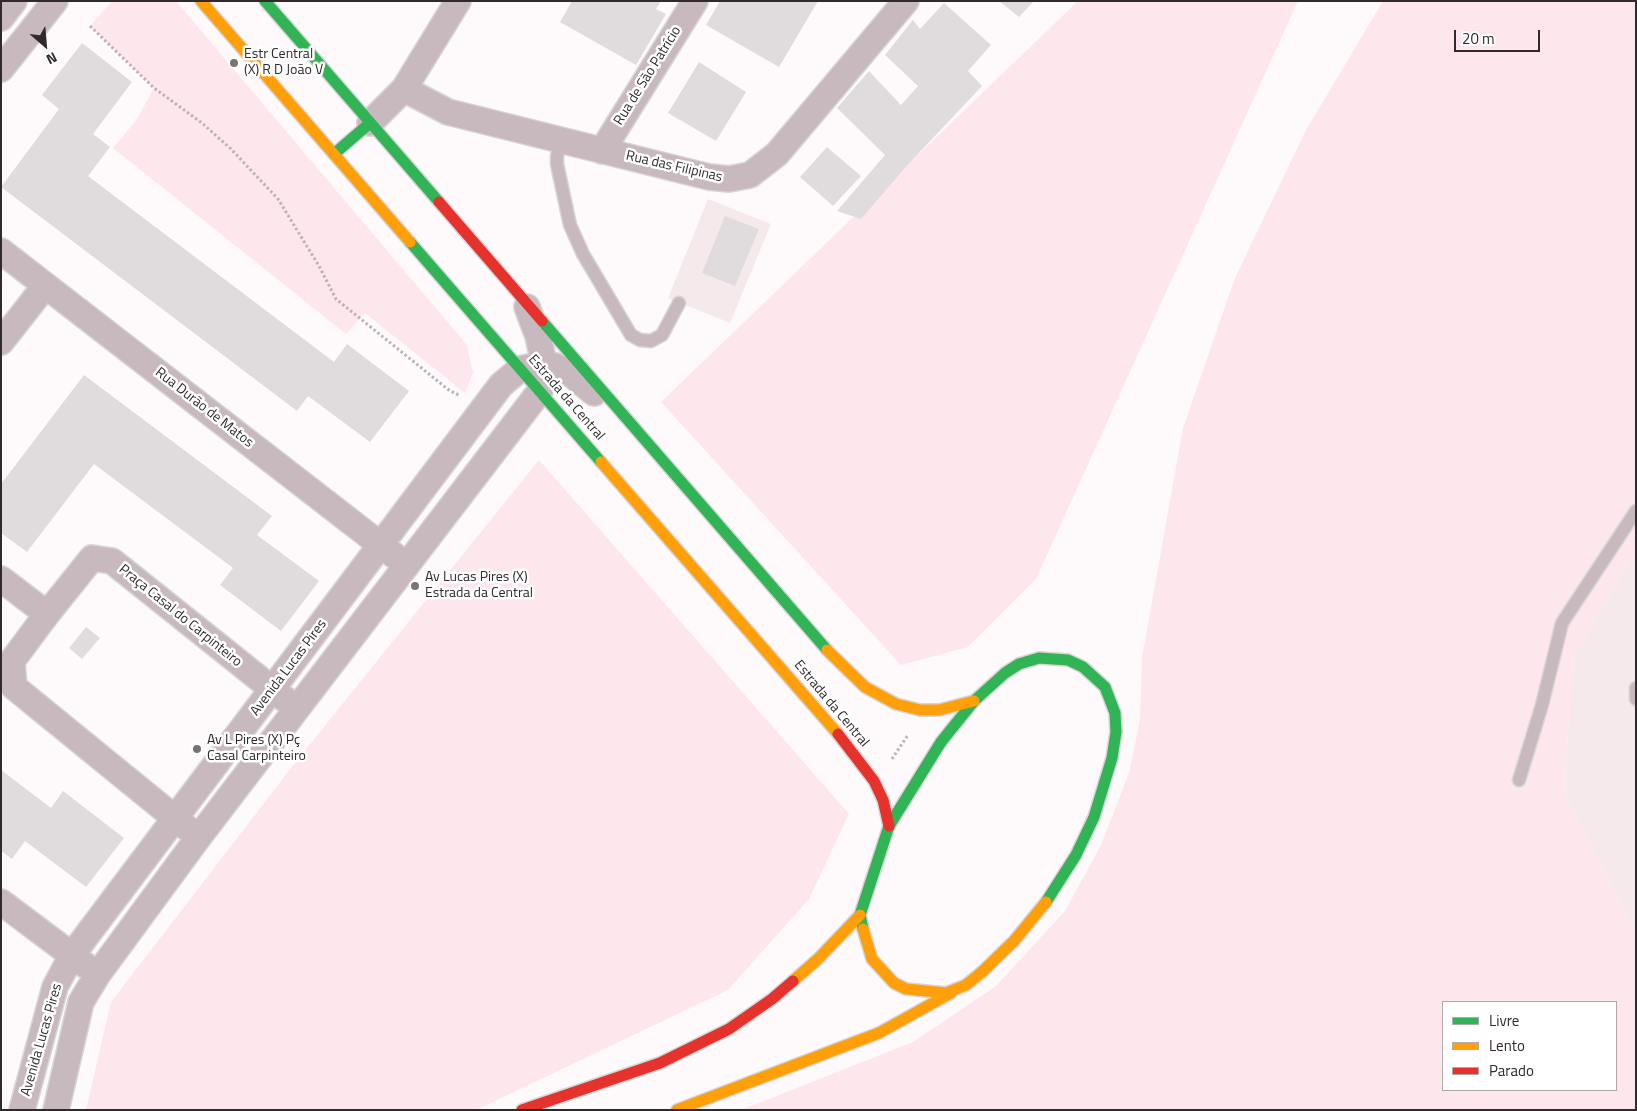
<!DOCTYPE html>
<meta charset="utf-8">
<style>
body{margin:0}
#map{position:relative;width:1637px;height:1111px;overflow:hidden;background:#fefafb;font-family:"Titillium Web",sans-serif}
canvas{display:block}
.frame{position:absolute;inset:0;border:2px solid #302a2c;pointer-events:none}
.legend{position:absolute;left:1442px;top:1001px;width:175px;height:90px;box-sizing:border-box;background:#fff;border:1px solid #acaaab;margin:0;padding:6px 9px;list-style:none;font-size:15px;color:#302a2c}
.legend li{display:flex;align-items:center;gap:10px;height:25px}
.legend b{width:25px;border:1px solid #acaaab}
.north{position:absolute;left:20px;top:20px;width:50px;height:50px;-webkit-text-stroke:4px #fff;paint-order:stroke;rotate:153deg;font-size:14px;font-weight:700;line-height:20px;text-align:center;color:#302a2c}
.north::after{content:'';display:block;margin:auto;width:18px;height:22px;background:#302a2c;clip-path:polygon(50% 0,100% 100%,50% 72%,0 100%)}
.scale{position:absolute;left:1454px;top:30px;width:86px;height:22px;box-sizing:border-box;border:2px solid #302a2c;border-top:0;padding-left:6px;font-size:15px;line-height:18px;white-space:nowrap;color:#302a2c;-webkit-text-stroke:4px #fff;paint-order:stroke}
</style>
<div id="map">
<canvas width="1637" height="1111"></canvas>
<div class="frame"></div>
<ul class="legend">
<li><b style="height:6px;background:#30b455"></b>Livre</li>
<li><b style="height:6px;background:#ff9f0a"></b>Lento</li>
<li><b style="height:6px;background:#e5322d"></b>Parado</li>
</ul>
<div class="north">N</div>
<div class="scale">20 m</div>
</div>
<script>
const context = document.querySelector('canvas').getContext('2d');
context.lineJoin = 'round';
function fillPath(path, color) {
  context.fillStyle = color;
  context.fill(path, 'evenodd');
}
function toPath(rows) {
  const path = new Path2D();
  for (const r of rows) {
    path.moveTo(r[0], r[1]);
    for (let i = 2; i < r.length; i += 2) path.lineTo(r[i], r[i + 1]);
  }
  return path;
}
function strokePath(path, color, width, dash) {
  context.strokeStyle = color;
  context.lineWidth = width;
  context.lineCap = dash ? 'butt' : 'round';
  context.setLineDash(dash || []);
  context.stroke(path);
}
function write(font, color, halo, rows, align = 'center') {
  context.font = font + ' "Titillium Web",sans-serif';
  context.lineWidth = 5;
  context.setLineDash([]);
  context.textBaseline = 'middle';
  context.strokeStyle = halo;
  context.fillStyle = color;
  for (const [text, x, y, turn = 0] of rows) {
    context.save();
    context.translate(x, y);
    context.rotate((+turn || 0) * Math.PI / 180);
    context.textAlign = isNaN(turn) ? turn : align;
    if (halo) context.strokeText(text, 0, 0);
    context.fillText(text, 0, 0);
    context.restore();
  }
}
fillPath(toPath([
 [708,199,771,224,730,323,668,298],
 [1636,550,1636,931,1564,793,1573,658]
]), '#f5e9ec');
fillPath(toPath([
 [112,1,176,1,467,345,473,373,465,393,365,313,346,334,113,148,137,119,154,88,90,26],
 [1078,1,1298,1,1036,579,968,647,901,665,661,402],
 [1383,1,1636,1,1636,550,1573,658,1564,793,1636,931,1636,1110,741,1110,913,1042,996,986,1065,911,1101,845,1129,773,1140,720,1142,658,1183,428,1235,278,1306,130],
 [1443,1002,1616,1002,1616,1090,1443,1090],
 [539,460,849,814,809,899,728,990,476,1110,86,1110,111,1002,298,759]
]), '#fde6ec');
fillPath(toPath([
 [572,1,661,1,656,9,666,14,636,65,560,22],
 [720,1,818,1,779,67,706,25],
 [999,1,1034,1,1019,17],
 [944,3,991,45,968,71,982,86,903,170,861,219,837,211,885,155,837,108,869,71,901,105,918,86,885,55,913,20,920,29],
 [82,43,132,82,93,134,110,147,88,176,334,362,347,344,409,391,370,442,308,396,297,411,1,187,59,109,42,95],
 [699,62,746,92,716,141,668,113],
 [827,147,861,176,833,206,800,177],
 [725,216,759,229,735,286,702,273],
 [84,375,272,516,257,535,319,581,281,631,220,585,233,568,94,464,27,552,1,533,1,484],
 [86,627,100,638,82,659,69,648],
 [1,770,51,808,63,791,124,838,86,887,25,841,12,859,1,851]
]), '#e0dcdd');
const lane = toPath([
 [561,141,557,156,557,164,570,225,583,254,631,335,640,340,651,341,662,335,679,303],
 [1636,688,1636,699],
 [1519,780,1542,705,1562,623,1636,511]
]);
const street = toPath([
 [1,18,14,1],
 [1,69,55,1],
 [404,89,448,112,709,177,729,179,750,175,777,154,906,1],
 [370,123,404,89,458,1],
 [602,151,695,1],
 [1,251,395,556],
 [1,342,45,286],
 [1,579,47,614],
 [187,828,14,687,12,661,47,614,92,558,112,561,286,700],
 [1,902,85,965],
 [22,1110,55,987,72,955,501,385,520,369,544,364,556,366,571,374,594,393],
 [56,1110,81,1002,98,974,198,838,540,391,545,374,544,364,538,336,527,307]
]);
const fast = toPath([
 [265,1,439,202],
 [334,154,370,123],
 [410,242,601,462],
 [542,321,827,650],
 [1039,658,1068,660,1083,667,1105,687,1115,713,1116,732,1112,758,1094,817,1076,855,1046,902],
 [863,929,860,915,889,826,941,742,974,701,1005,673,1019,664,1039,658]
]);
const slow = toPath([
 [201,1,410,242],
 [601,462,838,734],
 [827,650,865,687,896,704,920,710,939,710,974,701],
 [863,929,872,959,894,983,906,989,946,993,966,985,982,972,1014,941,1046,902],
 [793,981,818,959,860,915],
 [677,1110,879,1033,951,993]
]);
const jam = toPath([
 [439,202,542,321],
 [838,734,874,781,883,800,889,826],
 [522,1110,660,1063,729,1029,772,999,793,981]
]);
strokePath(lane, '#d8d5d6', 15);
strokePath(street, '#d8d5d6', 28);
strokePath(fast, '#d8d5d6', 14);
strokePath(slow, '#d8d5d6', 14);
strokePath(jam, '#d8d5d6', 14);
strokePath(toPath([
 [90,26,154,88,202,123,231,149,278,199,319,266,336,299,450,391,459,395],
 [892,759,908,735]
]), '#bdb3b6', 3, [2.5, 2.5]);
strokePath(lane, '#c8b9be', 12);
strokePath(street, '#c8b9be', 25);
strokePath(fast, '#30b455', 11);
strokePath(slow, '#ff9f0a', 11);
strokePath(jam, '#e5322d', 11);
for (const [x, y, r, color] of [
 [234,63,5,"#787374"],
 [415,586,5,"#787374"],
 [197,749,5,"#787374"]
]) {
  const dot = new Path2D();
  dot.arc(x, y, r, 0, 2 * Math.PI);
  context.fillStyle = color;
  context.fill(dot);
  strokePath(dot, '#fff', 2);
}
write('14px', '#302a2c', '#fff', [
 ["Estr Central",244,55],
 ["(X) R D João V",244,71],
 ["Av Lucas Pires (X)",425,578],
 ["Estrada da Central",425,594],
 ["Av L Pires (X) Pç",207,741],
 ["Casal Carpinteiro",207,757]
], 'left');
write('14px', '#302a2c', '#fff', [
 ["Rua de São Patrício",648,76,-58],
 ["Rua das Filipinas",674,167,13],
 ["Estrada da Central",566,398,49],
 ["Rua Durão de Matos",204,408,38],
 ["Praça Casal do Carpinteiro",180,616,39],
 ["Avenida Lucas Pires",289,668,-53],
 ["Estrada da Central",831,704,50],
 ["Avenida Lucas Pires",42,1040,-74]
]);
</script>
